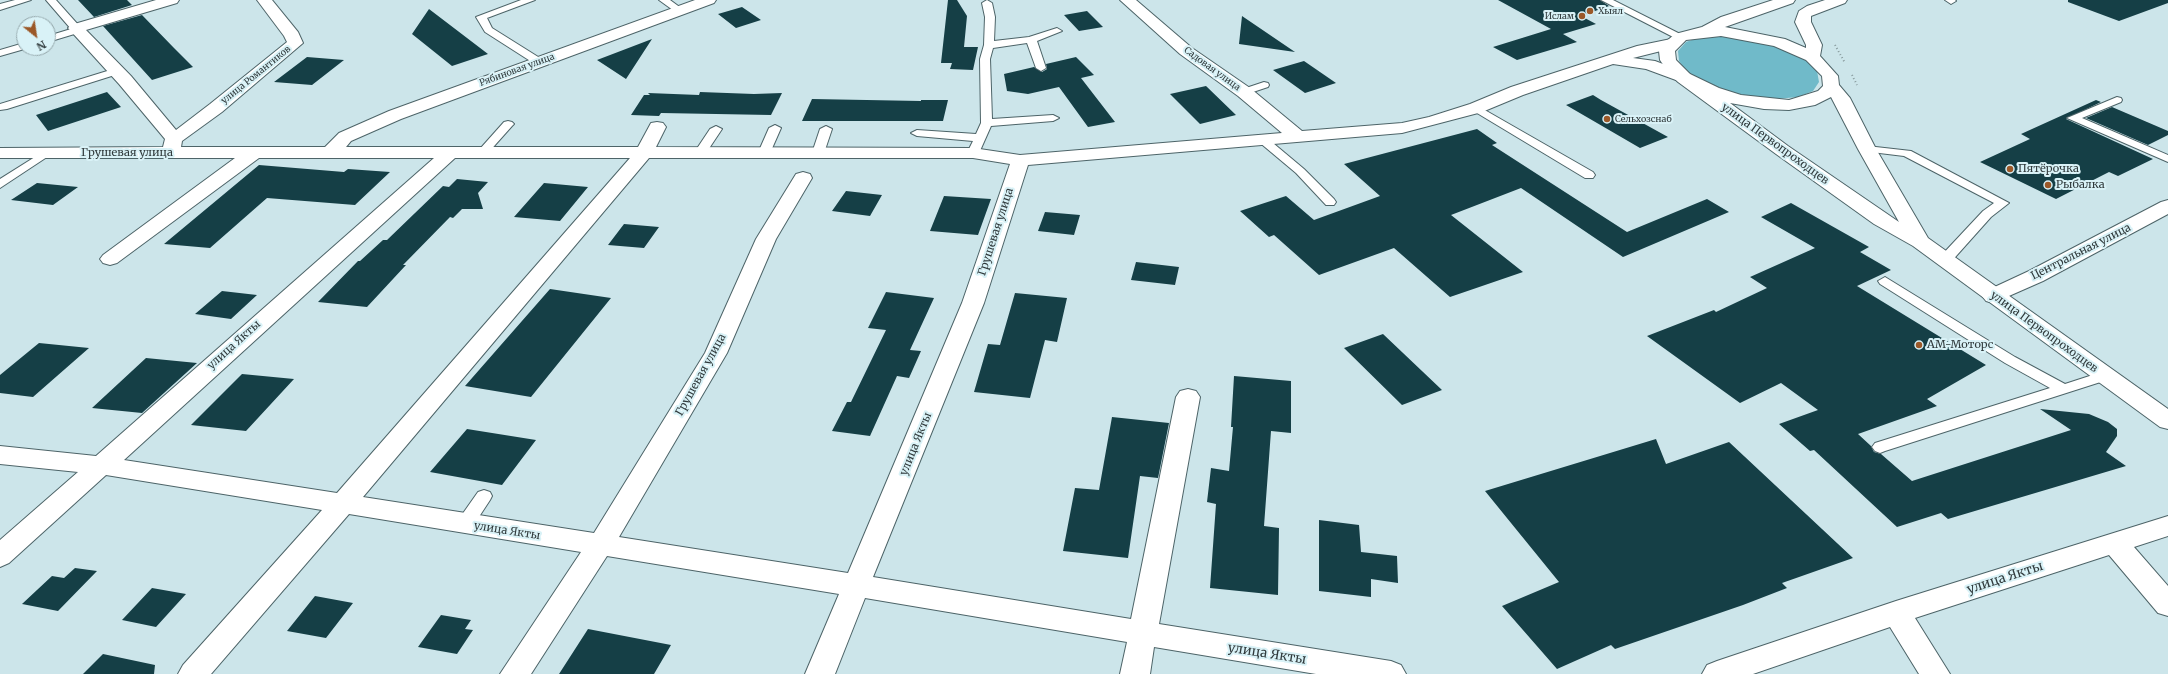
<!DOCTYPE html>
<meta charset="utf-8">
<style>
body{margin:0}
#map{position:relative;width:2168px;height:674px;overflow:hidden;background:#cce5ea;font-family:Merriweather,serif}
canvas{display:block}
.north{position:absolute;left:16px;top:16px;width:40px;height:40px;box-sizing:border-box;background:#d9f2f7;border:1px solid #95a8ac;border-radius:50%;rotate:150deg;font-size:11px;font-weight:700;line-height:16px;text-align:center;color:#303a3c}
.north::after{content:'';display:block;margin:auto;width:14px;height:18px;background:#9b5828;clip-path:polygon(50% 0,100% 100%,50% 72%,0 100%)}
</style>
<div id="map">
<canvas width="2168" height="674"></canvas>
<div class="north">N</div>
</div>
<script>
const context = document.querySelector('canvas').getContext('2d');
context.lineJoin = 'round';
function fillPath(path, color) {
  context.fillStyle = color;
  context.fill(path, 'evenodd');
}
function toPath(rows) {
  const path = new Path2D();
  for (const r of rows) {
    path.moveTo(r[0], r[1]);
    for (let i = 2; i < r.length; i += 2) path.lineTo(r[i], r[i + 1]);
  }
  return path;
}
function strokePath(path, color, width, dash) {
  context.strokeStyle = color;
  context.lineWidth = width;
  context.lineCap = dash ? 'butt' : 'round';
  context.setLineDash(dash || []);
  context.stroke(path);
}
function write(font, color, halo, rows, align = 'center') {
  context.font = font + ' Merriweather,serif';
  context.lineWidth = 4;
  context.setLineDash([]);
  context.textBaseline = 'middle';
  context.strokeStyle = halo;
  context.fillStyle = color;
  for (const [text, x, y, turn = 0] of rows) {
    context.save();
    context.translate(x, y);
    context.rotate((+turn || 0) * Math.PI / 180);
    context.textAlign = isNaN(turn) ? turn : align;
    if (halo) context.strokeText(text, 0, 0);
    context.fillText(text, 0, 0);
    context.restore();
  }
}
fillPath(toPath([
 [1720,35,1744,37,1789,50,1806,60,1817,71,1819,82,1813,91,1798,97,1776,99,1751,97,1726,91,1704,82,1687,72,1679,61,1678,51,1686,42,1700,37]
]), '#70bac9');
fillPath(toPath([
 [78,0,127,0,132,5,94,17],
 [948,0,957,0,967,16,964,47,978,47,973,70,950,69,952,63,941,63],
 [1498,0,1600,0,1609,6,1581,16,1596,24,1563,34,1577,42,1517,60,1493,47,1551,29],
 [2068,0,2168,0,2168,3,2119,21,2068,2],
 [742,7,761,20,736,28,718,14],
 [429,9,488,54,452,66,412,34],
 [1087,11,1103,27,1079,31,1064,15],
 [142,15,174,48,193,67,152,80,103,26],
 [1242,16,1295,52,1239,44],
 [652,39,626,79,597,60],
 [307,57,344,60,312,85,274,82],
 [1076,57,1094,75,1081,78,1115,122,1088,127,1059,87,1028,94,1007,91,1004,74,1034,67,1042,72,1047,69,1046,64],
 [1304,61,1336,83,1305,93,1273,70],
 [1206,86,1236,115,1200,124,1170,94],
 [107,92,121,107,48,131,36,115],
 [700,92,754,94,782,93,771,115,661,113,659,116,631,115,644,95,650,95,648,93,699,95],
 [1593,95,1601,100,1668,137,1640,148,1566,105],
 [812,99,921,101,921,100,948,100,943,121,802,121],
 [2096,100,2101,102,2066,119,2153,159,2118,176,2109,172,2056,199,1980,162,2030,139,2021,134],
 [2112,107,2168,131,2168,135,2148,145,2086,118],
 [1477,129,1497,143,1492,145,1627,232,1707,199,1729,212,1623,257,1521,188,1451,215,1523,272,1450,297,1394,248,1319,275,1274,235,1269,237,1240,211,1286,196,1314,220,1380,196,1344,164],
 [259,165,344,172,348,169,390,172,355,205,267,198,210,248,164,244],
 [457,179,488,182,478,193,483,209,462,209,453,218,450,217,403,265,406,265,367,307,318,302,358,261,360,261,383,240,387,240,443,186,449,187],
 [37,183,78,187,53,205,11,200],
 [544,183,588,187,560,221,514,217],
 [846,191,882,195,870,216,832,211],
 [944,196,991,199,978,235,930,231],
 [1791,203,1869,247,1860,252,1891,270,1857,286,1986,365,1927,399,1937,406,1858,434,1871,446,1874,452,1881,454,1912,481,2071,430,2040,409,2089,414,2108,422,2117,429,2117,436,2106,452,2126,466,1948,519,1941,513,1897,527,1814,450,1810,451,1779,424,1818,410,1781,383,1740,403,1647,336,1714,310,1716,312,1767,288,1750,277,1815,248,1761,217],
 [1045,212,1080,215,1074,235,1038,231],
 [624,224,659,227,644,248,608,245],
 [1136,262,1179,267,1175,285,1131,280],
 [550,289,611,298,531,397,465,386],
 [222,291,257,295,231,319,195,314],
 [886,292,934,298,910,350,921,351,909,378,897,376,870,436,832,431,847,402,851,402,886,330,868,328],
 [1015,293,1067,298,1057,342,1045,340,1030,398,974,392,988,344,1000,345],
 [1383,334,1442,390,1402,405,1344,348],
 [39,343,89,348,33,397,0,393,0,375],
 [146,358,197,363,142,413,92,408],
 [242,374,294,379,246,431,191,425],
 [1234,376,1291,381,1291,433,1271,431,1264,526,1279,528,1278,595,1210,588,1216,504,1207,502,1211,468,1229,471,1233,427,1231,427],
 [1112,417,1169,423,1158,478,1140,476,1128,558,1063,551,1075,488,1099,490],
 [467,429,536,440,502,485,430,472],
 [1656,439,1666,464,1729,442,1853,558,1782,583,1787,588,1743,605,1615,649,1611,645,1557,669,1502,606,1559,582,1485,491],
 [1319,520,1359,525,1361,552,1397,556,1398,583,1371,579,1371,597,1319,591],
 [75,568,97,571,58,611,22,604,52,576,64,578],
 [152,588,186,594,156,627,122,620],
 [315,596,353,603,326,638,287,631],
 [441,615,471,620,465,629,473,630,457,654,418,647],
 [588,629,671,645,654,674,559,674],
 [103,654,155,665,154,674,83,674]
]), '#153f46');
const lane = toPath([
 [15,0,31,0,0,10,0,4,15,0],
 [46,0,56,0,81,28,81,32,48,42,48,36,71,29,46,0],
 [521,0,535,0,487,18,492,28,543,60,543,64,535,64,485,32,476,17,521,0],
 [659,0,670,0,685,11,683,13,677,13,659,0],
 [987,0,992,3,995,17,994,41,1029,37,1057,28,1062,31,1037,41,1046,68,1041,71,1036,68,1027,43,993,48,990,59,992,119,1053,115,1059,118,1053,121,991,126,979,153,973,156,967,153,973,141,917,136,911,133,917,130,976,134,981,123,980,59,984,45,985,17,982,3,987,0],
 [1601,0,1613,0,1686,37,1681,40,1677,39,1601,0],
 [1945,0,1955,0,1956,1,1951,4,1945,0],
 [24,43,24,48,28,48,0,56,0,50,24,43],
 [117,68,121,69,122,71,121,73,7,109,0,110,0,104,117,68],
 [1264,82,1268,83,1269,85,1268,87,1244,95,1239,92,1240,90,1264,82],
 [2117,97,2121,98,2122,100,2121,102,2082,118,2168,155,2168,162,2067,118,2117,97],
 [1476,105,1593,172,1595,175,1593,178,1585,178,1472,110,1471,108,1476,105],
 [508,121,512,122,514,124,512,126,487,154,479,154,477,152,479,150,504,122,508,121],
 [775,125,781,128,770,153,768,155,760,155,758,153,769,128,775,125],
 [716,126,722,129,706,153,704,155,696,155,694,153,710,129,716,126],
 [826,126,832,129,824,153,822,155,814,155,812,153,820,129,826,126],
 [1263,137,1267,138,1304,169,1334,199,1336,202,1334,205,1326,205,1296,173,1259,142,1257,140,1263,137],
 [1867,146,1911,151,2009,203,1991,217,1949,264,1939,264,1938,261,1939,258,1983,211,1994,203,1904,156,1863,151,1861,149,1867,146],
 [46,150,50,151,52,153,50,155,0,188,0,179,46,150],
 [1885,277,2015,357,2065,384,2105,371,2110,373,2112,376,2110,379,1885,451,1880,453,1875,451,1872,447,1875,443,2050,388,2005,363,1880,284,1878,281,1885,277],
 [484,490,490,492,492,496,490,500,471,529,465,530,459,529,457,524,459,519,478,492,484,490]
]);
const street = toPath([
 [156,0,179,0,177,3,86,30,131,76,176,130,210,104,287,42,284,36,257,0,272,0,298,32,303,43,222,112,182,141,181,147,325,147,339,133,389,111,695,0,716,0,714,3,401,119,351,141,346,147,638,147,651,123,657,122,663,123,666,127,656,147,973,148,1020,155,1282,133,1238,96,1180,54,1120,0,1136,0,1192,48,1250,88,1302,131,1402,123,1429,117,1470,104,1511,87,1637,46,1671,39,1677,41,1679,44,1677,47,1633,58,1655,61,1690,74,1692,78,1690,82,1684,83,1646,69,1613,64,1523,95,1482,112,1402,133,1028,165,984,303,873,577,1131,619,1176,397,1180,391,1188,389,1196,391,1200,397,1159,624,1391,661,1401,665,1406,674,1316,674,1154,647,1150,674,1120,674,1127,642,865,598,835,674,805,674,839,594,607,556,531,674,500,674,581,552,349,514,211,674,178,674,183,665,322,510,106,475,9,563,0,567,0,540,78,472,0,464,0,446,96,456,434,158,259,158,117,263,110,265,103,263,100,259,103,255,235,158,0,158,0,148,163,147,165,139,119,84,68,28,71,25,156,0],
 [455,158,630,158,337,493,124,460,455,158],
 [649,158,973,158,1010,164,962,303,848,573,619,537,727,353,776,239,812,178,810,174,803,172,796,174,756,239,705,353,594,533,363,497,649,158],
 [2168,200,2168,214,2043,281,1993,303,1986,301,1982,296,1986,291,2029,271,2161,202,2168,200],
 [2168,516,2168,536,2134,547,2168,586,2168,616,2158,613,2109,555,1915,618,1950,674,1919,674,1890,627,1753,674,1702,674,1707,665,1717,661,1896,601,2168,516]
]);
const secondary = toPath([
 [1773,0,1795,0,1793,3,1725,27,1785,39,1806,48,1806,45,1795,22,1799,11,1807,6,1825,0,1847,0,1845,3,1811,16,1811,22,1822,45,1820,56,1838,76,1839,85,1850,98,1876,149,1928,238,2168,409,2168,429,2160,427,1913,246,1874,224,1776,154,1678,82,1668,72,1660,60,1659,51,1663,44,1675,34,1702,27,1721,17,1773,0],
 [1721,36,1774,46,1806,60,1822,76,1823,86,1818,91,1789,100,1741,95,1719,88,1690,74,1676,60,1675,51,1686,40,1721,36],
 [1831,97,1858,149,1899,222,1788,146,1730,103,1764,109,1789,110,1815,105,1831,97]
]);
strokePath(lane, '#4d6468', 2);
strokePath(street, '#4d6468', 2);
strokePath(secondary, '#4d6468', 2);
strokePath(toPath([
 [1835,45,1845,63],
 [1852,75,1857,85]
]), '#889b9e', 2, [1, 2.5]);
fillPath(lane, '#fff');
fillPath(street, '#fff');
fillPath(secondary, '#fff');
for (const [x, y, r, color] of [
 [1590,11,4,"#9b5828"],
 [1582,16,4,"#9b5828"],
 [1607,119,4,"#9b5828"],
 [2010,169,4,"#9b5828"],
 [2048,185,4,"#9b5828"],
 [1919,345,4,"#9b5828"]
]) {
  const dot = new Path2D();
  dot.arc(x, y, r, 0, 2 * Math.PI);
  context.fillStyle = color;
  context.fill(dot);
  strokePath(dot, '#d9f2f7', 1.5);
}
write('9px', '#303a3c', '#d9f2f7', [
 ["Хыял",1598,11],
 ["Ислам",1574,16,"right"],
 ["Сельхозснаб",1615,119]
], 'left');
write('9px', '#303a3c', '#d9f2f7', [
 ["Садовая улица",1212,69,36],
 ["Рябиновая улица",517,70,-20],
 ["улица Романтиков",256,75,-39]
]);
write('11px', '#303a3c', '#d9f2f7', [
 ["улица Первопроходцев",1775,144,36],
 ["Грушевая улица",127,153],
 ["Грушевая улица",996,232,-72],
 ["Центральная улица",2081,252,-27],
 ["улица Первопроходцев",2044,332,36],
 ["улица Якты",234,345,-42],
 ["Грушевая улица",701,375,-61],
 ["улица Якты",916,444,-68],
 ["улица Якты",507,531,9]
]);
write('11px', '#303a3c', '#d9f2f7', [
 ["Пятёрочка",2018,169],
 ["Рыбалка",2056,185],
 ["АМ-Моторс",1927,345]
], 'left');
write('13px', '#303a3c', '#d9f2f7', [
 ["улица Якты",2005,578,-18],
 ["улица Якты",1267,654,9]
]);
</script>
